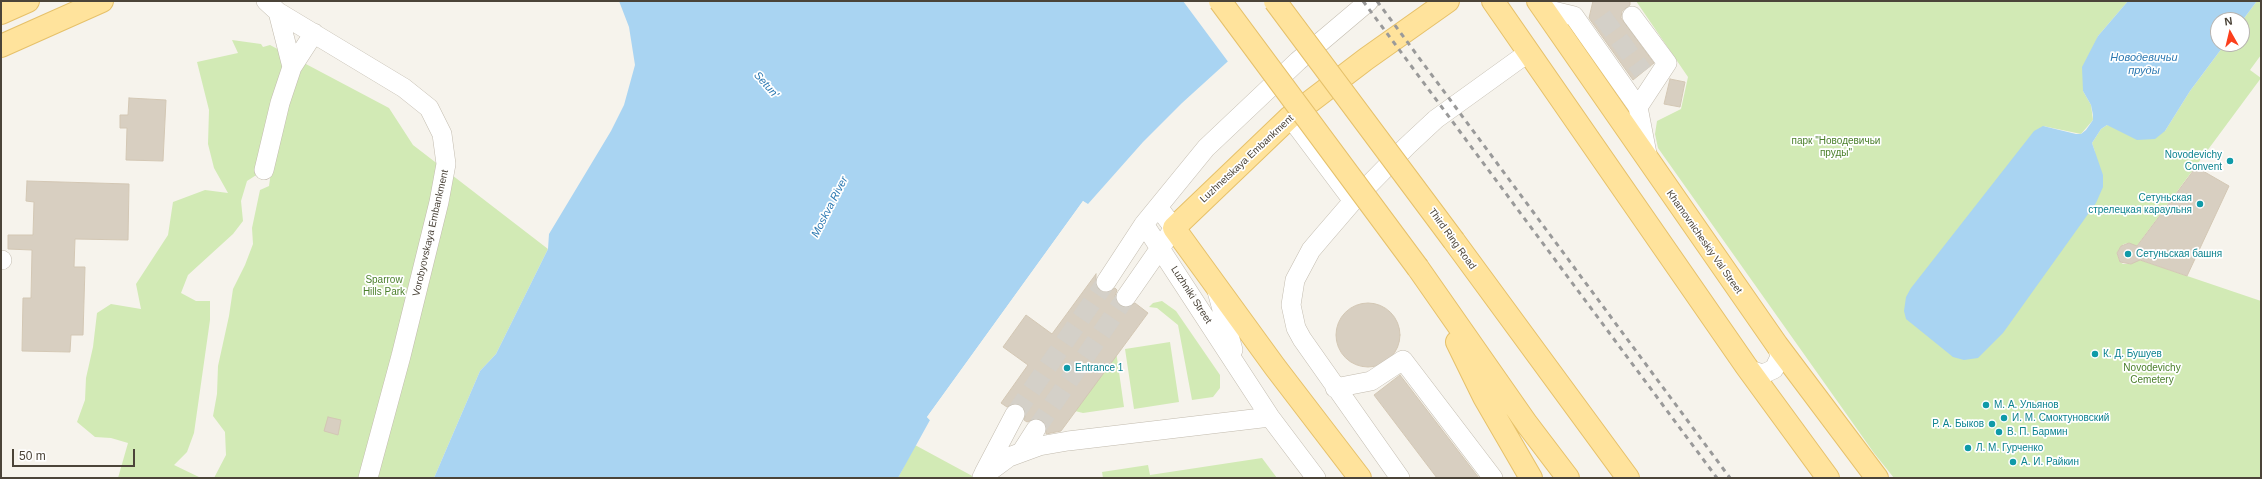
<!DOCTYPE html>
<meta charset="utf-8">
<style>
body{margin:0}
#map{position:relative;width:2262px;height:479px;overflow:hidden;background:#f6f3ec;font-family:Helvetica,sans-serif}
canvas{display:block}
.frame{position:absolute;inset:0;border:2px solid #4b4439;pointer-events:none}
.north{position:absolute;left:2210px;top:12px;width:40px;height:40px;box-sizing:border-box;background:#fff;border:1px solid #b7b4b0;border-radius:50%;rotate:352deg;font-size:11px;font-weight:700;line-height:16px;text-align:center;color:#4b4439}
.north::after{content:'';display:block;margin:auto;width:14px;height:18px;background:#fc3f1d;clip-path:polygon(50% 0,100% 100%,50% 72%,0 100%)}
.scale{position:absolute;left:12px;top:449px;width:123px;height:18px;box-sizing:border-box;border:2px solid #4b4439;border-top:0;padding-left:5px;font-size:12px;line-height:14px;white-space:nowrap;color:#4b4439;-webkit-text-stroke:3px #fff;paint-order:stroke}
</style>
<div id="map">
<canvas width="2262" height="479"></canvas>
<div class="frame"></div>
<div class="north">N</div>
<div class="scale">50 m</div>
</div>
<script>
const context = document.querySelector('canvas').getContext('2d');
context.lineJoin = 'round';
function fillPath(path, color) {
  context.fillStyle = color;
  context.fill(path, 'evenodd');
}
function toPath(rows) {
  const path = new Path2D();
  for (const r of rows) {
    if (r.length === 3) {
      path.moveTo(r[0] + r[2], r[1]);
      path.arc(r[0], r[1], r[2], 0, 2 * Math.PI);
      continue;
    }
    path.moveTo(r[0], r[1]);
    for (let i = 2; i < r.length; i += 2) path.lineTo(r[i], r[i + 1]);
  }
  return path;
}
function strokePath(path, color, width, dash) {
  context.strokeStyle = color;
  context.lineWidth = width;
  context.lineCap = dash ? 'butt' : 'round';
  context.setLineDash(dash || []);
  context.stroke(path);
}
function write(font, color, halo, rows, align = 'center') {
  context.font = font + ' Helvetica,sans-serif';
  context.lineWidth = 3.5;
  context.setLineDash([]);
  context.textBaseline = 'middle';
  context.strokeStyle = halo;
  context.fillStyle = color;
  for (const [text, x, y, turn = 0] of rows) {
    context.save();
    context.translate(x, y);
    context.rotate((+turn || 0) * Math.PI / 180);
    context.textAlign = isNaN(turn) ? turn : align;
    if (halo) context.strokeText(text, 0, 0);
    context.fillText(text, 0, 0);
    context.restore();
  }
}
fillPath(toPath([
 [1636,1,2128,1,2098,36,2083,91,2091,105,2093,120,2081,134,2043,126,2095,152,2092,143,2101,129,2107,125,2165,131,2190,91,2225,44,2242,44,2242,21,2257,1,2261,1,2261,55,2250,70,2261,78,2136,247,2129,243,2124,244,2121,246,2117,253,2120,262,2123,264,2131,264,2137,259,2261,301,2261,478,1894,478,1874,453,1658,148,1655,134,1657,121,1681,109,1688,77],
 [232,40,261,44,263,47,270,45,389,108,413,145,548,249,496,354,480,371,434,478,214,478,226,455,225,432,213,416,217,394,218,366,229,316,233,289,245,265,253,244,252,228,260,190,269,186,271,172,261,172,247,181,241,201,243,221,233,234,188,275,181,293,196,301,210,301,210,320,194,433,187,452,174,465,201,478,118,478,128,443,111,438,95,437,77,422,85,400,86,378,93,347,97,313,111,304,141,309,136,284,168,235,173,202,205,190,228,193,214,168,208,144,209,110,197,62,238,53],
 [1162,301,1176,311,1220,375,1220,388,1213,397,1192,400,1178,325,1157,308,1149,307,1153,303],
 [1170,342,1179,402,1134,409,1125,349],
 [1116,351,1124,407,1083,413,1075,411],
 [915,445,976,478,898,478],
 [1262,458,1277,478,1103,478,1102,472,1148,465,1150,475]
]), '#d2eab5');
fillPath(toPath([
 [619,1,1287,1,1231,47,1236,54,1182,103,1143,142,1088,204,1083,201,927,417,930,420,898,478,434,478,480,371,496,354,548,249,549,234,611,131,624,105,635,65,629,27],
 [2128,1,2257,1,2242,21,2218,20,2218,44,2225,44,2190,91,2165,131,2155,139,2137,140,2107,125,2101,129,2092,143,2103,175,2103,187,2096,203,2003,333,1978,358,1964,360,1953,357,1906,319,1904,311,1906,297,1911,288,2034,131,2043,126,2076,134,2081,134,2086,130,2093,120,2093,115,2091,105,2083,91,2082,67,2098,36]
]), '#a9d4f2');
fillPath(toPath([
 [1183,1,1289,1,1233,48,1238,55,1229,63],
 [1083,201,1089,206,1083,204,930,417,932,420,930,420,927,417]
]), '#f6f3ec');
const building = toPath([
 [1593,1,1630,1,1630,5,1622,11,1621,18,1654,63,1633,80,1589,18,1593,1],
 [1670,79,1685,82,1680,107,1664,104,1670,79],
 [129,98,166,100,163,161,126,160,127,128,120,128,120,115,128,115,129,98],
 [2196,167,2229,186,2187,276,2140,260,2131,264,2120,262,2117,253,2121,246,2129,243,2137,246,2196,167],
 [27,181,129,184,128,240,75,239,74,267,85,267,83,335,71,335,70,352,22,351,23,298,31,298,32,250,8,249,8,235,33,235,34,202,26,201,27,181],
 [1096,274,1096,287,1100,291,1106,293,1115,288,1117,290,1115,296,1119,306,1125,308,1135,303,1148,313,1061,431,1046,434,1046,424,1042,420,1036,418,1027,422,1024,420,1026,413,1020,404,1014,403,1007,407,1001,403,1028,365,1003,347,1026,315,1052,334,1096,274],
 [1368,335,32],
 [1400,375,1479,478,1437,478,1374,395,1400,375],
 [328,417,341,420,338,435,324,431,328,417]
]);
fillPath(building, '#d8cfc1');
strokePath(building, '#d3c7b4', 1);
strokePath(toPath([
 [1602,16,1643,72],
 [1015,414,1106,282],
 [1036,429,1126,297]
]), '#d4d0c8', 19, [19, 10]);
const minor = toPath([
 [266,1,278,12,404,88,429,108,442,134,446,164,439,202,401,356,368,478],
 [1540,4,1549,10,1574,16,1638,107,1648,159],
 [278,12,292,67],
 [1632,16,1667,63,1638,107],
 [1290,117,1353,201],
 [264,170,280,103,292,67,314,33],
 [1144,224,1270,417,1316,478],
 [1,260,2,260],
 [1106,282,1144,224,1206,148,1298,61,1369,1],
 [1217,291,1233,350],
 [1126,297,1174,228,1158,207],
 [1746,366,1750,370,1763,374,1774,369,1780,357,1777,345],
 [1335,388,1371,381,1403,360,1493,478],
 [1022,451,1036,429],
 [984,473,1015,414],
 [982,477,1009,457,1039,446,1068,441,1270,417],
 [1400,478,1302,339,1296,328,1291,305,1295,280,1311,250,1322,237,1353,201,1407,146,1436,119,1529,52]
]);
const major = toPath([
 [1493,1,1746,366,1828,478],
 [1538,1,1777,345,1877,478],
 [1,13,28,1],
 [1,46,102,1],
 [1454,241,1628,478],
 [1418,268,1527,424,1568,478],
 [1457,342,1484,397,1531,478],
 [1360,478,1275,367,1174,228,1290,117,1366,59,1448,1]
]);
strokePath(minor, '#c2bbae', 20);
strokePath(major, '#e6c16a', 24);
strokePath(minor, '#fff', 19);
strokePath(major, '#ffe39c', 22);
strokePath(toPath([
 [1363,1,1717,478],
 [1377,1,1730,478]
]), '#9a9a9a', 3, [5, 5]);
const majorBridge = toPath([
 [1220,1,1418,268],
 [1275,1,1454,241]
]);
strokePath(majorBridge, '#e6c16a', 24, []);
strokePath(majorBridge, '#ffe39c', 22);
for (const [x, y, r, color] of [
 [2230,161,4,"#0f9aa8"],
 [2200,204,4,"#0f9aa8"],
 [2128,254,4,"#0f9aa8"],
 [2095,354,4,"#0f9aa8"],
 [1067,368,4,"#0f9aa8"],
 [1986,405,4,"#0f9aa8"],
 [2004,418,4,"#0f9aa8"],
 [1992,424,4,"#0f9aa8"],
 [1999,432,4,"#0f9aa8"],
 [1968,448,4,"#0f9aa8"],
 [2013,462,4,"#0f9aa8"]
]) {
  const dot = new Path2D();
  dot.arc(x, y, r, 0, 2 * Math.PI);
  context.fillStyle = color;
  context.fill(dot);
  strokePath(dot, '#fff', 1.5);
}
write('10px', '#4a7f2a', '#fff', [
 ["парк \"Новодевичьи",1836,141],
 ["пруды\"",1836,153],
 ["Sparrow",384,280],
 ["Hills Park",384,292],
 ["Novodevichy",2152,368],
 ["Cemetery",2152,380]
]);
write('10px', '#0d838f', '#fff', [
 ["Novodevichy",2222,155,"right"],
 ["Convent",2222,167,"right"],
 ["Сетуньская",2192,198,"right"],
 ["стрелецкая караульня",2192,210,"right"],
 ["Сетуньская башня",2136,254],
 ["К. Д. Бушуев",2103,354],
 ["Entrance 1",1075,368],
 ["М. А. Ульянов",1994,405],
 ["И. М. Смоктуновский",2012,418],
 ["Р. А. Быков",1984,424,"right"],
 ["В. П. Бармин",2007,432],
 ["Л. М. Гурченко",1976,448],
 ["А. И. Райкин",2021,462]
], 'left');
write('10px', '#4b4439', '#fff', [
 ["Luzhnetskaya Embankment",1247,159,-43],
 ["Vorobyovskaya Embankment",431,233,-77],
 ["Third Ring Road",1452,239,54],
 ["Khamovnicheskiy Val Street",1704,242,55],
 ["Luzhniki Street",1191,295,57]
]);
write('italic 11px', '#2e7ab2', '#fff', [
 ["Новодевичьи",2144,58],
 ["пруды",2144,71],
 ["Setun'",766,85,48],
 ["Moskva River",830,207,-63]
]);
</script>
